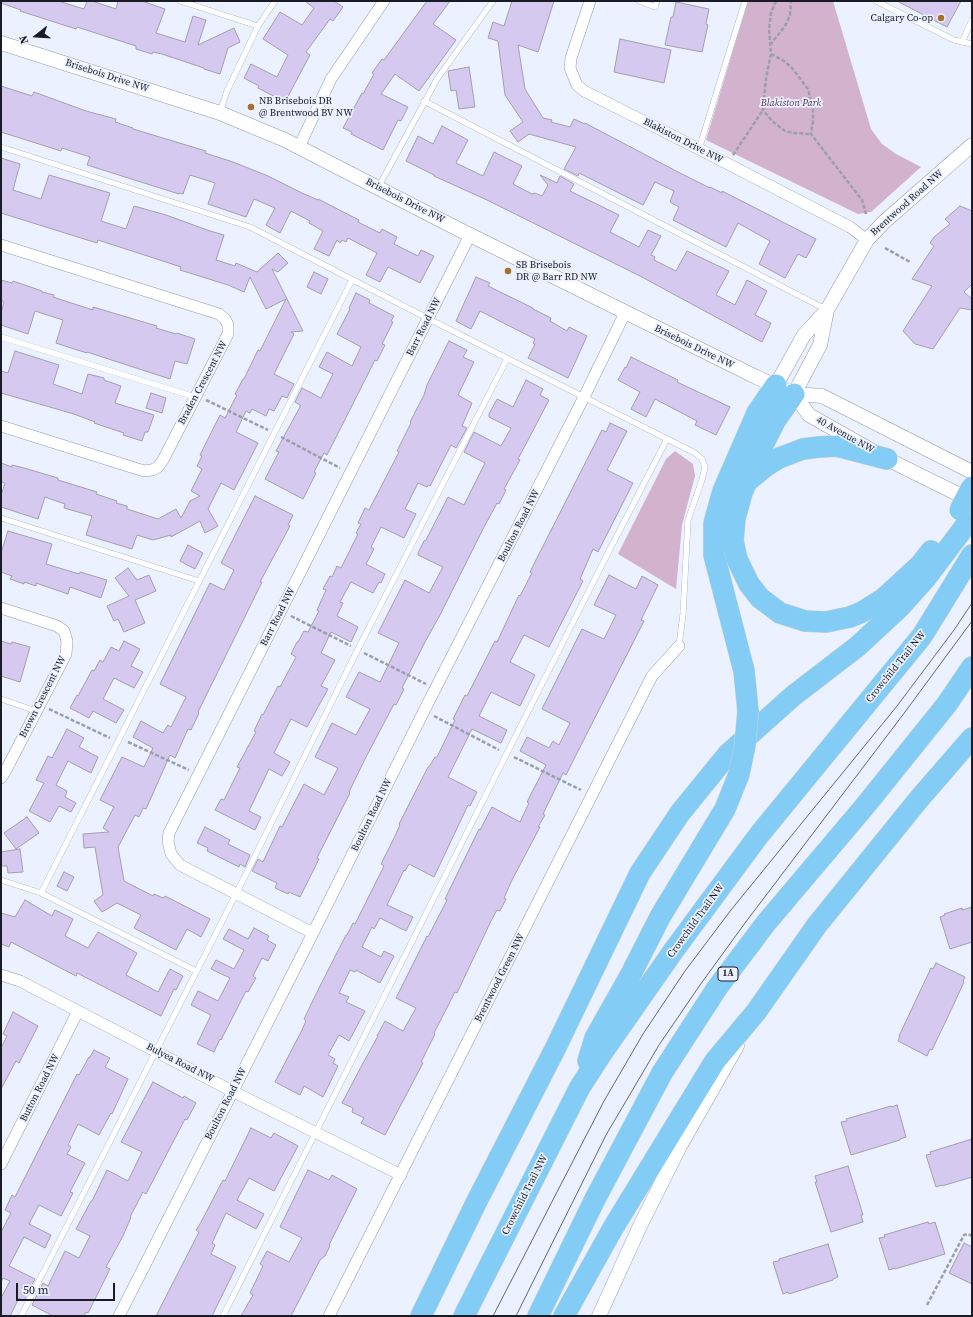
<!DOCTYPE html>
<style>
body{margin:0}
#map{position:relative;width:973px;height:1317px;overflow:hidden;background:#ebf1fe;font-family:"Source Serif 4",serif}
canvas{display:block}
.frame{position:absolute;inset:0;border:2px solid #191c24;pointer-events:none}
.north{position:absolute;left:16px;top:16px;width:40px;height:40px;-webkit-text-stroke:3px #ebf1fe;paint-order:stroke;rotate:253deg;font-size:11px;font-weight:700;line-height:16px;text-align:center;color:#191c24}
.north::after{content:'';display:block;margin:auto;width:14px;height:18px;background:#191c24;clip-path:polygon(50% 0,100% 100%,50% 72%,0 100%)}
.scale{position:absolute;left:16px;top:1283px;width:99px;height:18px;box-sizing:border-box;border:2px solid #191c24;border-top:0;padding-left:5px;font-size:12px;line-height:14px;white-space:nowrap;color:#191c24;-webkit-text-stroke:3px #ebf1fe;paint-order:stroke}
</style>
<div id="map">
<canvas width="973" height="1317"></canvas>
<div class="frame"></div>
<div class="north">N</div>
<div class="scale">50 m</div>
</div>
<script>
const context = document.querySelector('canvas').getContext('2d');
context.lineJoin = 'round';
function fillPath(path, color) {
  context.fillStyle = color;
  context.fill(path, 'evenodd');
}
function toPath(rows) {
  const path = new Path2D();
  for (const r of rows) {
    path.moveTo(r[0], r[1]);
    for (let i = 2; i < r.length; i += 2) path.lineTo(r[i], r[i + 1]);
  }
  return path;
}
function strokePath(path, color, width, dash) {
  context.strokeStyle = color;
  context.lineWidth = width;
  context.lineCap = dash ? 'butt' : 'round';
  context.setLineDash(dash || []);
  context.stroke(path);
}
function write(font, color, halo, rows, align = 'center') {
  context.font = font + ' "Source Serif 4",serif';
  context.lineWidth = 3.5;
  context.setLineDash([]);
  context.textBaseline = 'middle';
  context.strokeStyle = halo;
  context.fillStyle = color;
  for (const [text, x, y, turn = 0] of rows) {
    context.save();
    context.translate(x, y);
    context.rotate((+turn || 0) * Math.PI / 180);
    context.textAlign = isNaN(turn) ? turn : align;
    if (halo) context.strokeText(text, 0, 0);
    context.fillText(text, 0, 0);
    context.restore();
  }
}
fillPath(toPath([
 [748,1,833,1,871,129,882,144,896,154,921,167,871,212,858,214,706,140],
 [675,451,693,464,695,476,682,525,676,589,618,554,666,459]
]), '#d2b2cc');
const building = toPath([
 [1,1,58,1,84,9,87,1,92,1,116,9,118,1,142,1,165,9,156,33,185,42,193,16,206,20,198,45,234,28,240,42,228,48,220,74,204,69,204,68,162,54,153,52,152,54,136,49,136,46,77,27,76,29,20,11,21,10,1,3,1,1],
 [305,1,334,1,343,7,333,21,330,19,306,52,310,55,285,102,258,88,259,86,244,78,251,64,277,77,288,55,263,39,280,12,302,25,314,8,305,1],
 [427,1,450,1,433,24,456,40,419,91,395,74,381,94,408,107,401,121,398,120,383,150,351,134,352,132,343,128,362,93,363,94,374,74,372,73,382,59,384,60,427,1],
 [512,1,554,1,538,52,518,45,525,89,543,118,552,120,551,122,570,127,574,119,585,124,585,123,678,172,710,188,710,187,722,193,722,191,816,239,806,258,798,254,785,278,759,264,770,241,738,223,726,247,673,220,679,207,670,202,674,191,655,182,643,205,579,173,578,176,564,169,576,147,529,134,518,142,510,131,523,122,505,95,498,41,488,38,493,22,504,26,512,1],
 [897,1,961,1,947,27,897,1],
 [676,2,709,9,706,24,708,25,702,52,665,45,671,17,673,17,676,2],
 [620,39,671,50,664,83,614,72,620,39],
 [469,67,475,107,459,109,456,90,451,91,448,71,469,67],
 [1,86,32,96,34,92,86,111,116,119,115,122,133,128,133,129,206,151,205,153,233,162,268,176,302,193,318,200,318,199,359,220,358,222,380,233,382,229,397,237,394,244,418,256,421,250,434,256,420,283,388,267,380,282,366,275,377,253,348,238,346,242,342,240,340,243,337,240,329,256,314,249,323,231,309,223,310,221,291,211,280,233,266,225,275,208,254,199,246,217,208,204,215,183,190,175,183,194,179,193,179,194,87,165,90,157,62,148,61,151,1,132,1,86],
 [442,126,468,140,456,163,483,176,494,152,522,166,513,184,532,194,535,193,542,196,548,185,540,175,557,183,560,176,574,184,570,191,619,215,610,232,639,247,648,230,661,236,651,255,655,257,654,260,676,271,687,251,729,271,716,295,735,305,747,280,767,291,755,315,771,323,762,342,640,276,487,200,434,176,434,175,406,161,418,136,433,144,442,126],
 [1,158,20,164,13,190,41,199,49,175,110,193,101,221,126,229,134,206,166,215,210,231,224,235,216,260,235,266,236,263,257,272,278,253,288,263,278,272,272,269,303,331,291,332,294,334,274,374,294,384,287,398,282,396,274,411,269,409,266,416,252,409,250,413,246,411,236,432,258,443,234,490,221,483,208,509,218,526,205,533,200,521,171,537,171,535,153,540,137,535,132,549,86,535,92,516,64,508,65,504,45,497,38,519,1,507,1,495,5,483,1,482,1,463,12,467,12,465,24,468,58,478,58,480,97,492,96,494,117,501,116,503,127,506,127,509,158,519,176,509,181,518,190,501,200,496,191,491,202,469,197,466,202,456,200,455,220,415,225,418,237,395,235,394,243,379,244,379,258,350,260,351,286,299,266,309,250,277,244,292,228,285,180,270,181,267,169,263,98,240,97,243,1,213,1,158],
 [960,206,972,211,972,284,964,292,972,299,972,310,960,308,933,349,915,344,903,331,932,286,912,279,934,246,930,243,934,237,950,224,945,219,960,206],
 [314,272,328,279,321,294,307,287,314,272],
 [476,277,490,283,488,286,533,308,533,309,551,318,550,321,567,331,569,327,587,336,568,378,528,358,535,344,533,343,535,339,480,311,471,329,456,321,476,277],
 [1,280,12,283,13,281,42,291,42,292,54,295,53,297,93,310,93,307,157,326,156,328,176,334,177,333,195,339,187,364,175,361,170,379,87,352,87,353,71,348,56,343,63,320,35,311,28,334,1,325,1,313,4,302,1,300,1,280],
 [356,293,370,300,369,303,394,316,391,321,393,322,382,344,385,345,377,361,375,360,370,370,327,455,324,453,314,472,316,473,303,499,265,479,279,452,276,451,300,407,300,405,295,402,302,388,321,398,333,374,319,367,327,352,352,366,361,347,337,334,350,309,349,308,356,293],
 [449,341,467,350,463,357,474,362,458,395,472,403,462,426,467,428,456,448,451,445,430,486,428,485,427,487,418,483,405,509,416,514,404,538,381,527,371,547,374,549,366,564,385,574,381,583,379,582,373,593,351,582,340,602,343,603,337,616,358,627,351,642,331,632,321,653,335,660,321,686,328,689,307,727,291,719,274,753,290,762,282,776,269,769,249,811,261,817,255,830,215,810,221,799,224,800,240,768,237,767,256,732,254,731,262,714,263,715,278,686,280,687,296,657,291,654,297,642,298,642,304,631,308,632,319,611,317,610,326,590,323,589,330,576,332,577,337,566,341,568,358,534,356,533,361,524,358,523,365,508,369,510,399,452,397,451,411,423,410,422,424,395,427,385,449,341],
 [15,351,59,365,53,384,82,394,88,374,104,378,104,380,121,386,115,403,154,415,148,432,145,432,142,441,123,435,124,433,94,423,95,422,74,414,1,393,1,371,8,373,15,351],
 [631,357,678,380,677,382,730,407,716,435,695,425,697,421,655,399,646,417,631,409,640,392,618,380,625,367,626,368,631,357],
 [526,380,543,389,540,395,549,400,518,459,520,460,504,489,506,490,499,504,497,503,483,529,440,615,425,642,402,688,404,689,396,705,394,704,365,759,349,792,350,793,317,858,319,859,300,897,289,892,288,894,275,888,277,883,252,871,258,859,263,862,280,826,282,827,304,784,324,795,338,768,315,757,332,723,356,735,370,709,346,697,359,672,380,682,399,643,378,633,405,580,429,593,443,567,418,555,418,553,424,541,426,540,448,497,464,505,485,463,464,452,474,432,501,446,511,428,489,417,489,414,497,399,513,407,526,380],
 [151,393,166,398,162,413,146,408,151,393],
 [610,423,627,431,607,470,633,483,598,552,593,549,580,579,583,581,549,647,524,635,510,662,535,675,520,706,491,692,479,716,507,730,501,743,472,729,448,777,477,792,470,806,468,805,434,877,409,864,405,871,404,870,387,905,413,917,406,931,380,918,374,929,372,927,362,947,381,957,384,951,394,956,380,983,356,970,355,972,350,970,339,993,349,997,346,1002,365,1011,349,1041,339,1035,328,1055,335,1059,333,1063,338,1066,323,1097,304,1086,300,1095,275,1082,301,1032,306,1021,304,1019,318,990,346,935,347,935,353,923,355,924,384,866,381,864,395,836,400,825,399,824,428,767,429,767,435,757,437,757,455,720,453,719,465,695,467,696,495,641,497,642,519,595,520,596,532,573,530,572,538,556,602,430,606,432,610,423],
 [255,496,293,515,288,525,290,526,260,582,262,582,198,712,199,713,191,730,188,729,175,758,170,755,146,809,143,808,139,817,135,815,118,847,124,881,153,896,154,894,163,898,165,896,210,919,201,937,187,929,176,950,134,928,141,915,117,903,102,912,94,901,103,895,95,847,84,848,83,834,109,832,103,828,114,807,100,800,122,757,144,767,153,748,133,737,141,721,163,733,168,725,171,727,186,697,160,684,210,583,224,590,234,570,221,563,255,496],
 [8,531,52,544,46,564,79,574,80,572,107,580,101,598,70,587,68,594,36,583,36,586,24,582,24,584,10,579,12,576,1,572,1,553,8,531],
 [188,545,203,553,195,569,180,561,188,545],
 [128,568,137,580,149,575,156,591,135,600,145,623,124,632,118,619,114,621,107,606,129,596,115,578,128,568],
 [609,575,636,589,642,576,658,585,641,620,644,621,575,757,566,775,563,773,543,814,545,815,538,827,540,827,512,880,504,898,506,899,500,911,497,910,491,921,457,993,455,992,434,1033,435,1034,421,1062,423,1063,385,1135,361,1123,364,1118,352,1112,353,1108,342,1103,362,1065,378,1036,377,1036,385,1021,403,1031,416,1008,396,998,427,936,428,937,447,900,445,899,479,829,480,830,492,807,520,822,529,803,527,802,546,765,520,751,527,737,549,748,553,741,559,745,570,723,542,709,582,629,604,639,616,615,594,605,609,575],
 [1,641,11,644,12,642,30,647,20,682,1,676,1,641],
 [124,641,140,649,131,666,143,672,134,688,114,678,103,699,124,710,116,723,93,711,89,718,70,708,77,695,78,696,92,670,94,671,100,660,103,662,111,647,119,651,124,641],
 [67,729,84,738,79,747,98,757,91,773,68,761,56,785,67,791,65,797,76,803,71,812,59,806,50,822,29,811,44,783,36,780,48,756,52,758,67,729],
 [27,817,39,833,16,849,4,833,27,817],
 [205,827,230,840,228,844,250,855,245,867,240,864,239,867,207,851,208,848,197,843,205,827],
 [20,849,23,872,8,873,7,866,1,866,1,852,20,849],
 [64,872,74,877,67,891,57,886,64,872],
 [25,900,52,916,55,910,73,919,65,936,88,948,98,932,137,953,126,975,158,992,170,969,183,976,176,990,174,989,161,1016,77,973,76,976,11,942,9,947,1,944,1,913,15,917,25,900],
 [972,907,972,942,950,949,940,917,945,915,944,914,962,908,962,910,972,907],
 [254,928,269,936,267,940,276,945,268,961,262,958,253,976,256,978,248,992,246,991,221,1040,220,1039,214,1052,197,1044,211,1015,191,1005,198,991,218,1001,230,978,211,969,216,960,234,969,244,950,223,939,229,929,248,939,254,928],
 [936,963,965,977,963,981,964,982,952,1008,932,1050,930,1049,927,1056,898,1041,900,1036,899,1036,931,968,933,969,936,963],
 [13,1012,38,1026,19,1063,16,1061,1,1089,1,1048,7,1036,3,1034,13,1012],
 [94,1050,110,1058,105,1067,128,1079,112,1114,111,1113,99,1135,78,1124,68,1145,71,1147,67,1154,85,1163,70,1192,73,1193,61,1216,39,1205,29,1224,51,1235,45,1248,24,1237,9,1266,35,1279,24,1301,19,1298,10,1316,1,1316,1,1298,10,1281,3,1278,1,1282,1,1232,11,1213,5,1210,12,1195,15,1197,77,1074,79,1075,89,1057,90,1057,94,1050],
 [153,1082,183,1098,184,1096,196,1103,187,1120,185,1119,146,1194,143,1192,130,1217,131,1217,123,1236,106,1267,110,1269,88,1313,86,1312,84,1316,53,1316,32,1305,43,1283,48,1286,65,1251,79,1258,90,1236,76,1229,91,1201,92,1201,107,1170,128,1181,142,1152,121,1142,153,1082],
 [897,1105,906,1137,900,1139,900,1140,851,1155,841,1122,847,1121,846,1119,891,1106,892,1107,897,1105],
 [251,1128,271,1138,274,1133,298,1146,274,1191,249,1178,237,1200,264,1214,256,1229,226,1213,212,1243,215,1245,211,1254,236,1267,212,1316,156,1316,199,1232,196,1230,200,1224,223,1180,225,1181,251,1128],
 [972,1139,972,1177,942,1186,942,1185,936,1187,926,1155,931,1154,930,1152,972,1139],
 [848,1166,863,1215,861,1215,863,1222,831,1232,815,1182,817,1182,815,1176,848,1166],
 [308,1170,329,1180,332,1175,357,1189,329,1245,330,1246,325,1256,320,1260,291,1316,241,1316,253,1295,250,1293,263,1266,260,1264,267,1251,289,1262,302,1238,280,1227,308,1170],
 [928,1222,929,1224,935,1222,945,1254,895,1269,895,1268,889,1270,879,1238,885,1237,884,1235,928,1222],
 [964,1243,972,1247,972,1284,949,1273,964,1243],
 [828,1244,838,1277,833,1279,833,1280,789,1294,788,1292,783,1294,773,1262,779,1261,779,1259,828,1244]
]);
fillPath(building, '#d5c9f0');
strokePath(building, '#a39db2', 1);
const service = toPath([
 [180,1,258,26],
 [639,1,655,7,657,1],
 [876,1,954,40,972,44],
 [962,42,972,20],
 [424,101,827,310],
 [220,112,227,91,258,26,275,1],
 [1,147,250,227,429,319,695,453,702,459,705,467,702,480,688,520,683,614,679,646],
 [699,149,745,1],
 [378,188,437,79,493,1],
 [1,337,195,397],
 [1,518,199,581],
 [1,699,36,711],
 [1,880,41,893,196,971],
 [41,893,352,280],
 [21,1316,236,894,358,649,507,359],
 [223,1316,609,551,667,439]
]);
const minor = toPath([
 [590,1,571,58,570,68,577,85,584,91,699,149,850,227,867,240],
 [299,147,331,79,384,1],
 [1,245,219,314,225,319,228,325,228,334,163,460,158,467,152,470,144,471,1,426],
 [1,608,57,626,64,631,67,641,66,654,5,772,1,778],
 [313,933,180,865,171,854,168,841,169,833,470,235],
 [1,975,20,981,232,1091,401,1175],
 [1,1164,78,1011],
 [119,1316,313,933,424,711,584,397,625,313],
 [329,1316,652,676,679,646]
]);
const tertiary = toPath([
 [1,43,220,113,285,140,456,228,756,377,794,394,822,396,972,472],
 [776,385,804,335,827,310,867,240,884,222,972,145],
 [794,394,809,415,887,459,972,501],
 [794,394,820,345,827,310],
 [599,1316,640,1226,680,1146,737,1046]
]);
const motorway = toPath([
 [794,394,775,421,758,455,742,493,735,518,733,541,737,559,749,584,760,598,780,613,805,621,826,622,850,617,862,612,883,599,920,565,931,551],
 [749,480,766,466,779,458,803,449,819,447,837,446,887,459],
 [748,711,744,671,714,555,714,523,723,491,757,413,776,385],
 [588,1061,595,1038,630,976,660,917,725,809,739,774],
 [421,1316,476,1203,555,1049,640,873,680,813,728,754,793,696,858,646,900,607,926,578,972,517],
 [464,1316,580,1087,602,1053,674,950,759,835,922,636,972,555],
 [538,1316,595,1199,662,1073,717,988,766,923,865,806,947,704,972,667],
 [564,1316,613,1228,715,1061,756,1012,817,925,919,799,972,738]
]);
strokePath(service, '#919aae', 6);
strokePath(minor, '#919aae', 12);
strokePath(tertiary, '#919aae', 15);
strokePath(motorway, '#d1d2d3', 22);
strokePath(toPath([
 [776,1,771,13,769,29,771,54,766,78,763,110,772,121,785,131,793,133,811,134],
 [770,45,785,26,790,15,791,1],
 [771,54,784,61,792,68,808,89,813,110,813,121,811,134,862,200,866,214],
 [733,155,763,110],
 [885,248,910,262],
 [206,400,268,430],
 [281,437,340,468],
 [291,616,351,646],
 [364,653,426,684],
 [49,709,110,738],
 [434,716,499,750],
 [128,742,189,770],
 [514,757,581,790],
 [927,1305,964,1235,968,1234,972,1236]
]), '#9a9faa', 2.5, [4, 2]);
strokePath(service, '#fff', 5.5);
strokePath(minor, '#fff', 11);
strokePath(tertiary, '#fff', 14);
strokePath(motorway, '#82ccf6', 21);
strokePath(toPath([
 [493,1316,604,1101,643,1034,685,971,731,910,897,706,954,630,972,603],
 [516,1316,606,1135,659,1045,700,985,745,923,905,712,972,621]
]), '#646872', 1);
const motorwayBridge = toPath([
 [960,510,972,487],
 [739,774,745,745,748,711]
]);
strokePath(motorwayBridge, '#d1d2d3', 22, []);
strokePath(motorwayBridge, '#82ccf6', 21);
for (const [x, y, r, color] of [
 [941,18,4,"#a6702b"],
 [251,107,4,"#a6702b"],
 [508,271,4,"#a6702b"]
]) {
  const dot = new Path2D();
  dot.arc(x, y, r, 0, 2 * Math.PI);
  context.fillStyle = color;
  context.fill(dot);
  strokePath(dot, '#ebf1fe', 1.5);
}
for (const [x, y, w] of [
 [728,974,20]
]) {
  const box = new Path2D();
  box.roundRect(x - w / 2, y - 7, w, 14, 3);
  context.fillStyle = '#ebf1fe';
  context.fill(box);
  strokePath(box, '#191c24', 1);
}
write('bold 9px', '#191c24', null, [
 ["1A",728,974]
]);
write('10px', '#191c24', '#ebf1fe', [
 ["Calgary Co-op",933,18,"right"],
 ["NB Brisebois DR",259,101],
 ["@ Brentwood BV NW",259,113],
 ["SB Brisebois",516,265],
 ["DR @ Barr RD NW",516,277]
], 'left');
write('10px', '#191c24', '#ebf1fe', [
 ["Brisebois Drive NW",107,76,18],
 ["Blakiston Drive NW",683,141,27],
 ["Brisebois Drive NW",405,201,27],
 ["Brentwood Road NW",907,203,-42],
 ["Barr Road NW",424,327,-63],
 ["Brisebois Drive NW",694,347,26],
 ["Braden Crescent NW",203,383,-62],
 ["40 Avenue NW",845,435,29],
 ["Boulton Road NW",519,526,-63],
 ["Barr Road NW",278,617,-63],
 ["Crowchild Trail NW",896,667,-51],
 ["Brown Crescent NW",43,697,-63],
 ["Boulton Road NW",372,815,-64],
 ["Crowchild Trail NW",696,921,-54],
 ["Brentwood Green NW",500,978,-63],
 ["Bulyea Road NW",180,1063,27],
 ["Button Road NW",40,1088,-63],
 ["Boulton Road NW",226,1104,-63],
 ["Crowchild Trail NW",525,1195,-63]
]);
write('italic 10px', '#5c3057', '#ebf1fe', [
 ["Blakiston Park",791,103]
]);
</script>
